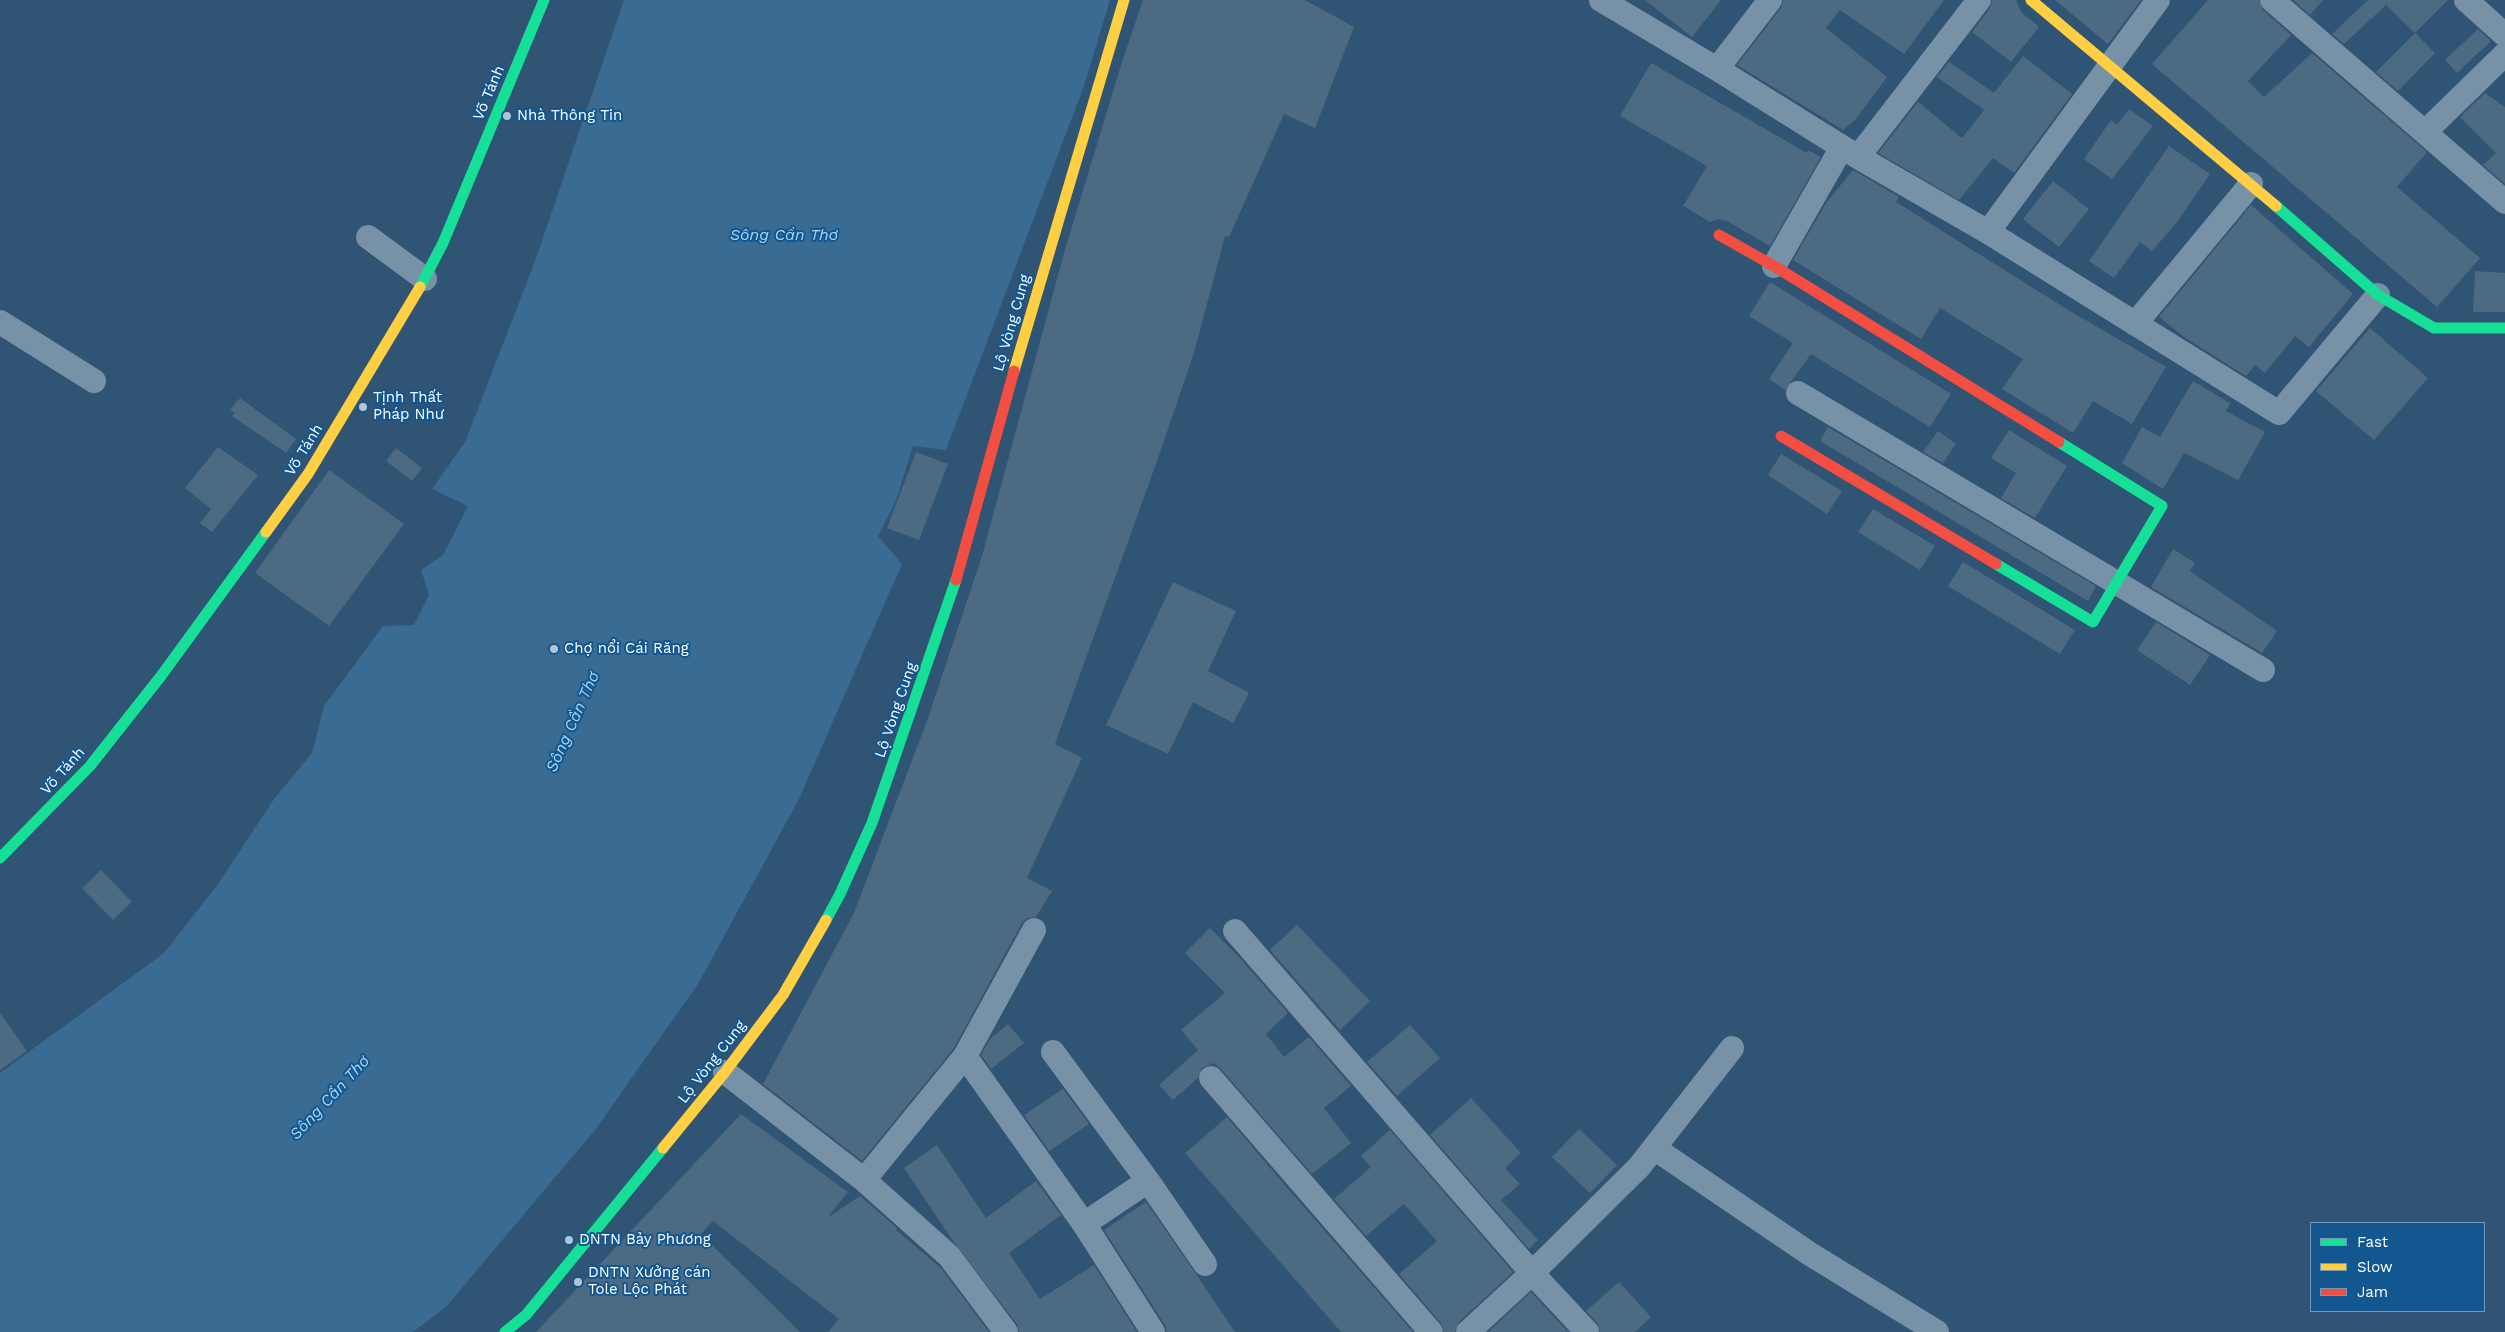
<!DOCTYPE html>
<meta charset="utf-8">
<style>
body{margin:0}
#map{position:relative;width:2505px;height:1332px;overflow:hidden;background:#305473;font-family:"Work Sans",sans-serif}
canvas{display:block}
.legend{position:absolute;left:2310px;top:1222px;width:175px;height:90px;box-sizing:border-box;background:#135790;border:1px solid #719abc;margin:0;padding:6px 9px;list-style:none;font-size:15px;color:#fff}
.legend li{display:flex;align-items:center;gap:10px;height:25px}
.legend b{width:25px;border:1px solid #719abc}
</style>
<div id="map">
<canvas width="2505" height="1332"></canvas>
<ul class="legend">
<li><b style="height:6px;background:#16e098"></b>Fast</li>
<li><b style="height:6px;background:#ffcf43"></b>Slow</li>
<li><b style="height:6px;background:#f24e42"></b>Jam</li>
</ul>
</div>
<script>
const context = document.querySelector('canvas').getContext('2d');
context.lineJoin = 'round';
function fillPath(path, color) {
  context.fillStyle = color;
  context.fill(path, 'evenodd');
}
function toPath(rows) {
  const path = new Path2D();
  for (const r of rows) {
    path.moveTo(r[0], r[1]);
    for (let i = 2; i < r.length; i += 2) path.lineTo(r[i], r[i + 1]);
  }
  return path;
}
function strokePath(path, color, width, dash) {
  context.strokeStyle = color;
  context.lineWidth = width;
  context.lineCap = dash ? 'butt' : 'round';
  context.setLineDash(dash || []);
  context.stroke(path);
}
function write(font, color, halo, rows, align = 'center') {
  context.font = font + ' "Work Sans",sans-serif';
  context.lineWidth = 4;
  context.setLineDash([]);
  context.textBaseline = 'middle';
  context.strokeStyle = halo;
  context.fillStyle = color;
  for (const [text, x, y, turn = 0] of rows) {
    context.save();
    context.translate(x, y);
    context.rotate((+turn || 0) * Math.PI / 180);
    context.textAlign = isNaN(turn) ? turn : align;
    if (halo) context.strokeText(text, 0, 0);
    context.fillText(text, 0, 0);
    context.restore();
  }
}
fillPath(toPath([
 [624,0,1110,0,1084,86,946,450,913,446,896,501,878,536,902,564,799,799,698,984,595,1130,445,1308,413,1332,0,1332,0,1073,164,953,218,884,274,799,312,753,324,706,383,626,414,625,429,595,421,570,443,555,468,506,432,489,465,442,534,264]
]), '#3a6b93');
fillPath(toPath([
 [1143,0,1305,0,1354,27,1315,128,1284,114,1229,237,1225,236,1194,353,1157,461,1055,744,1082,758,1027,878,1052,891,1036,917,1027,918,1022,923,954,1048,862,1161,763,1084,854,913,928,718,982,556,1064,253,1122,62],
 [1645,0,1721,0,1692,37],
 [1783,0,1944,0,1904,54,1840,10,1826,28,1887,77,1855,120,1843,130,1737,65,1781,8],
 [1992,0,2016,0,2021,12,2039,27,2011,62,1972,32,1990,8],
 [2055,0,2141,0,2108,44],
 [2208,0,2259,0,2263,10,2291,35,2248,81,2264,97,2312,53,2427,152,2397,187,2480,258,2437,307,2152,64],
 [2293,0,2323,0,2310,15],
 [2368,0,2448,0,2415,33,2386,5,2344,44,2332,34],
 [2478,29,2491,41,2457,73,2445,60],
 [2415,33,2435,53,2398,91,2376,72],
 [2023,56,2072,94,2014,173,1993,158,1959,200,1878,153,1918,102,1962,138,1984,110,1937,77,1949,62,1994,93],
 [1651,63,1807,153,1808,150,1821,157,1770,246,1727,221,1718,219,1710,222,1683,206,1707,166,1620,116],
 [2485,93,2505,107,2505,184,2483,165,2496,153,2460,117],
 [2129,109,2153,126,2112,179,2084,159,2111,120,2117,125],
 [2169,146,2210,174,2178,221,2152,251,2140,242,2114,278,2089,261],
 [1853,170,1899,197,1896,202,2065,308,2166,367,2132,424,2093,401,2073,433,2002,389,2023,359,1940,308,1921,339,1793,260,1826,203],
 [2053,181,2089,209,2059,247,2023,219],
 [2251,205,2353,294,2309,347,2295,336,2265,373,2255,365,2246,376,2187,339,2159,317],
 [2475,271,2505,273,2505,312,2473,312],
 [1770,282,1951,394,1930,427,1811,354,1785,390,1769,379,1793,343,1749,316],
 [2370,328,2428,378,2374,440,2316,391],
 [2193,381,2230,403,2226,411,2265,432,2238,480,2184,453,2163,489,2122,463,2142,427,2160,437],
 [240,398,296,439,286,453,232,416,235,413,230,410],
 [1828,427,2096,586,2088,601,1820,441],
 [2009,430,2067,466,2035,518,2001,498,2016,473,1991,458],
 [1938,431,1956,444,1943,463,1923,452],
 [218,447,258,475,212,532,200,523,211,509,185,488],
 [396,448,422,468,412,481,386,461],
 [916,452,948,464,919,540,887,528],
 [1781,454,1842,491,1827,514,1768,475],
 [329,470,404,524,329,626,255,573],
 [1873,509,1935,546,1920,570,1858,532],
 [2173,549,2195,563,2190,571,2277,631,2262,653,2151,587],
 [1963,562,2075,630,2060,654,1948,586],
 [1173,582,1236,611,1208,671,1249,693,1233,723,1193,702,1168,754,1106,725],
 [2156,622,2210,655,2190,685,2137,650],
 [101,870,132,902,113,920,82,888],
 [1297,925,1370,1001,1340,1030,1270,950],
 [1210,928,1239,957,1288,1013,1266,1034,1284,1057,1309,1037,1351,1086,1324,1108,1351,1143,1312,1174,1221,1069,1214,1063,1202,1068,1198,1078,1173,1100,1159,1085,1198,1050,1181,1030,1225,993,1185,953],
 [0,1013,27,1051,0,1070],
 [1008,1024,1024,1043,991,1069,981,1055,990,1039],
 [1410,1025,1440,1058,1397,1096,1367,1062],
 [1063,1089,1089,1124,1049,1151,1024,1115],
 [1471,1098,1521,1153,1505,1168,1520,1184,1501,1200,1538,1240,1529,1249,1430,1135],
 [741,1114,848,1192,827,1218,860,1196,897,1228,896,1230,941,1268,989,1332,828,1332,839,1319,713,1221,701,1234,800,1332,536,1332],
 [1227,1117,1290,1191,1413,1332,1341,1332,1185,1153],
 [1579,1129,1617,1165,1590,1193,1552,1157],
 [1390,1130,1513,1272,1459,1322,1455,1332,1444,1332,1441,1323,1399,1274,1437,1241,1404,1204,1366,1236,1334,1199,1371,1167,1361,1156],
 [937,1145,986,1218,1036,1181,1061,1215,1009,1253,1040,1299,1094,1265,1137,1332,1019,1332,1017,1324,953,1241,904,1168],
 [1146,1202,1196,1274,1235,1332,1167,1332,1165,1325,1104,1230],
 [1619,1282,1651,1317,1635,1332,1600,1332,1597,1323,1586,1311],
 [1531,1292,1568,1332,1488,1332]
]), '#4d6a83');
strokePath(toPath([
 [1601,0,1717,69,1858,157,1988,232,2279,413,2378,295],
 [2272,0,2505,202],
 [2466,0,2505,35],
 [1717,69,1770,0],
 [2425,132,2505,54],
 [1858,157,1979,0],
 [1988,232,2158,0],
 [368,237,425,279],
 [1774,266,1842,147],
 [0,322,94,381],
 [2135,324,2251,184],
 [1798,393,2263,670],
 [1235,931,1532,1273,1587,1332],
 [1053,1052,1148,1181,1205,1264],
 [965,1056,1084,1224,1153,1332],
 [725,1072,864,1180,949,1256,1006,1332],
 [1211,1078,1431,1332],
 [1654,1148,1810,1254,1937,1332],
 [864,1180,965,1056,1034,930],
 [1084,1224,1148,1181],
 [1468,1332,1532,1273,1639,1167,1732,1048]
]), '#7791a7', 24);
strokePath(toPath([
 [2276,206,2378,295,2434,328,2505,328],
 [420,287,443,243,544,0],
 [1996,564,2093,622,2162,506,2059,442],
 [0,858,90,766,161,676,266,532],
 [826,920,840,894,872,823,956,580],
 [505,1332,526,1315,663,1148]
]), '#16e098', 11);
strokePath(toPath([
 [2031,0,2276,206],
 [1014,371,1124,0],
 [266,532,308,474,420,287],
 [663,1148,725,1072,783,995,826,920]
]), '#ffcf43', 11);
strokePath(toPath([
 [1719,235,1774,266,2059,442],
 [1781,436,1996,564],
 [956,580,1014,371]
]), '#f24e42', 11);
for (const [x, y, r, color] of [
 [507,116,5,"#b7c3ce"],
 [363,407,5,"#b7c3ce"],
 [554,649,5,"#b7c3ce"],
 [569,1240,5,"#b7c3ce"],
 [578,1282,5,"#b7c3ce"]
]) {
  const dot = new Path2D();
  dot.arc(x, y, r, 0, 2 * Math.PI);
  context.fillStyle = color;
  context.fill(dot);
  strokePath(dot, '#135790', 2);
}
write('15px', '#fff', '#135790', [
 ["Võ Tánh",489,93,-67],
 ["Lộ Vòng Cung",1012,323,-74],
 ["Võ Tánh",304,450,-58],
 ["Lộ Vòng Cung",896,710,-71],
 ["Võ Tánh",63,771,-48],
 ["Lộ Vòng Cung",712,1062,-52]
]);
write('15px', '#fff', '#135790', [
 ["Nhà Thông Tin",517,116],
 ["Tịnh Thất",373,398],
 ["Pháp Như",373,415],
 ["Chợ nổi Cái Răng",564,649],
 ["DNTN Bảy Phương",579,1240],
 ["DNTN Xưởng cán",588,1273],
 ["Tole Lộc Phát",588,1290]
], 'left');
write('italic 16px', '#aad7f9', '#135790', [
 ["Sông Cần Thơ",784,235],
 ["Sông Cần Thơ",573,722,-66],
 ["Sông Cần Thơ",330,1098,-47]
]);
</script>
